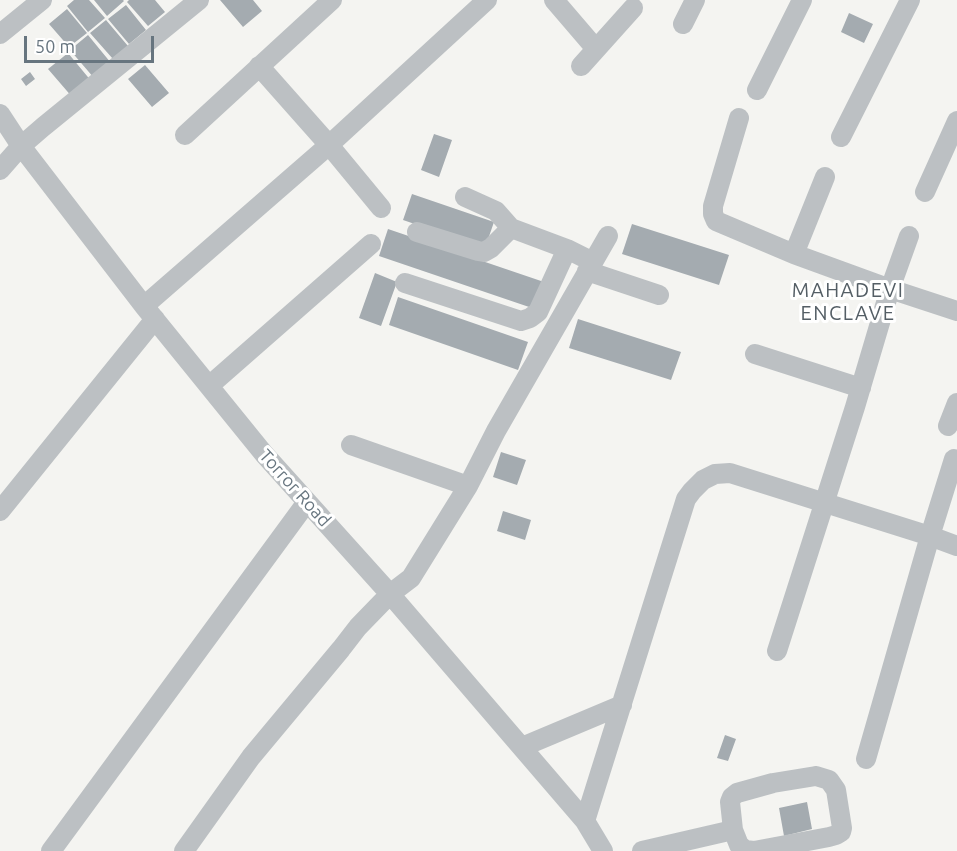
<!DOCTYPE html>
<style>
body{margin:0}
#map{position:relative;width:957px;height:851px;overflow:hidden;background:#f4f4f1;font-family:Ubuntu,sans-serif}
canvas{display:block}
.scale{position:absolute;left:24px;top:36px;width:130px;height:27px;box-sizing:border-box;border:3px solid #67757f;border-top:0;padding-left:8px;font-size:18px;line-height:21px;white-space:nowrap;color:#67757f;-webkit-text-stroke:4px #fff;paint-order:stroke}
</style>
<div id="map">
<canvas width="957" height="851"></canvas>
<div class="scale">50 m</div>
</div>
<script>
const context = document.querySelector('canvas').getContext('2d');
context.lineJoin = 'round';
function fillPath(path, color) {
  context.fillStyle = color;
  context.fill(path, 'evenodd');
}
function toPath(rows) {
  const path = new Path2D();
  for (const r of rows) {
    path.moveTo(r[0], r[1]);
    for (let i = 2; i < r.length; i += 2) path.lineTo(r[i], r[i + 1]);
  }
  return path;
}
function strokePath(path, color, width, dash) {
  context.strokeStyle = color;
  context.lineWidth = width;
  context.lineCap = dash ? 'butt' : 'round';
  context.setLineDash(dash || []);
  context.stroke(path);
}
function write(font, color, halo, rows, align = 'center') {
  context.font = font + ' Ubuntu,sans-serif';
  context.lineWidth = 6;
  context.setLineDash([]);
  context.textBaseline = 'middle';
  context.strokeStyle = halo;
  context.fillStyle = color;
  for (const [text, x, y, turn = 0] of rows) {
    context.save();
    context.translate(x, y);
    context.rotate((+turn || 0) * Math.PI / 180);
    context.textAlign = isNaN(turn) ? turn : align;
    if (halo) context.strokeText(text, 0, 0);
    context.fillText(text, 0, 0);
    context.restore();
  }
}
fillPath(toPath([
 [74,0,89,0,105,18,88,32,67,6],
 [94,0,123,0,124,1,107,16],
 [129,0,155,0,165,12,148,26,127,2],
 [220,0,253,0,262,11,243,27],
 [126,5,146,30,129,44,108,19],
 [67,9,87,33,69,47,49,24],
 [849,13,873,24,864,43,841,32],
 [106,20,128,46,113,59,90,33],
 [88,35,111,63,94,78,70,50],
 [68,53,92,82,73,98,48,69],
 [145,65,169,93,152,107,128,79],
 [30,72,35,79,26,86,21,79],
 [434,134,452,140,439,177,421,170],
 [412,194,494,222,485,248,403,220],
 [632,224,729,255,719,285,622,254],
 [388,229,544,282,535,309,379,256],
 [375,273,397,282,381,326,359,318],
 [398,297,528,342,518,370,389,325],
 [578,319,681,352,671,380,569,348],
 [501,452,526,460,517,485,493,477],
 [503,511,531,520,525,540,497,531],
 [725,735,736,739,728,761,717,758],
 [807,802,812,829,784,836,779,808]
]), '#a4abb0');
strokePath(toPath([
 [554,0,596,49],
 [683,24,695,0],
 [0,34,42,0],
 [259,66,329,145,381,208],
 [581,66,633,8],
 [757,90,802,0],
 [0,114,21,146,144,306,264,454,390,594,585,821,603,851],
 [739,118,713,206,713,214,716,221,794,254,890,289,957,311],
 [185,135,332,0],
 [841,137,910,0],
 [0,170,21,146,43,127,199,0],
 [925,192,957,121],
 [465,197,496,211,511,228,567,249,593,262],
 [417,232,478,251,484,252,491,248,511,228],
 [794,254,825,177],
 [587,271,659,295],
 [405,283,521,321,530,318,538,312,567,249],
 [144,306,329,145,487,0],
 [755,354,861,388],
 [209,386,371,244],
 [948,426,957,403],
 [351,445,468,486],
 [0,511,155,319],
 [777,651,855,407,890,289,909,236],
 [522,747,622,705],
 [866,759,930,536,954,459],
 [816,776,829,780,836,790,842,828,841,832,836,835,829,837,754,851,745,850,739,845,733,830,730,802,732,797,737,793,773,783,816,776],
 [585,821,686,499,692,491,703,480,715,474,730,473,930,536,957,546],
 [51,851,307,502],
 [184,851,251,757,341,649,358,627,390,594,411,578,468,486,496,431,608,236],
 [642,851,733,830]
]), '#bcc0c3', 20);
write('18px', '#67757f', '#fff', [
 ["Torror Road",295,488,48]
]);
context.letterSpacing = '1.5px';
write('20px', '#545e65', '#fff', [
 ["MAHADEVI",848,290],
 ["ENCLAVE",848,313]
]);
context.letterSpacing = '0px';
</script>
